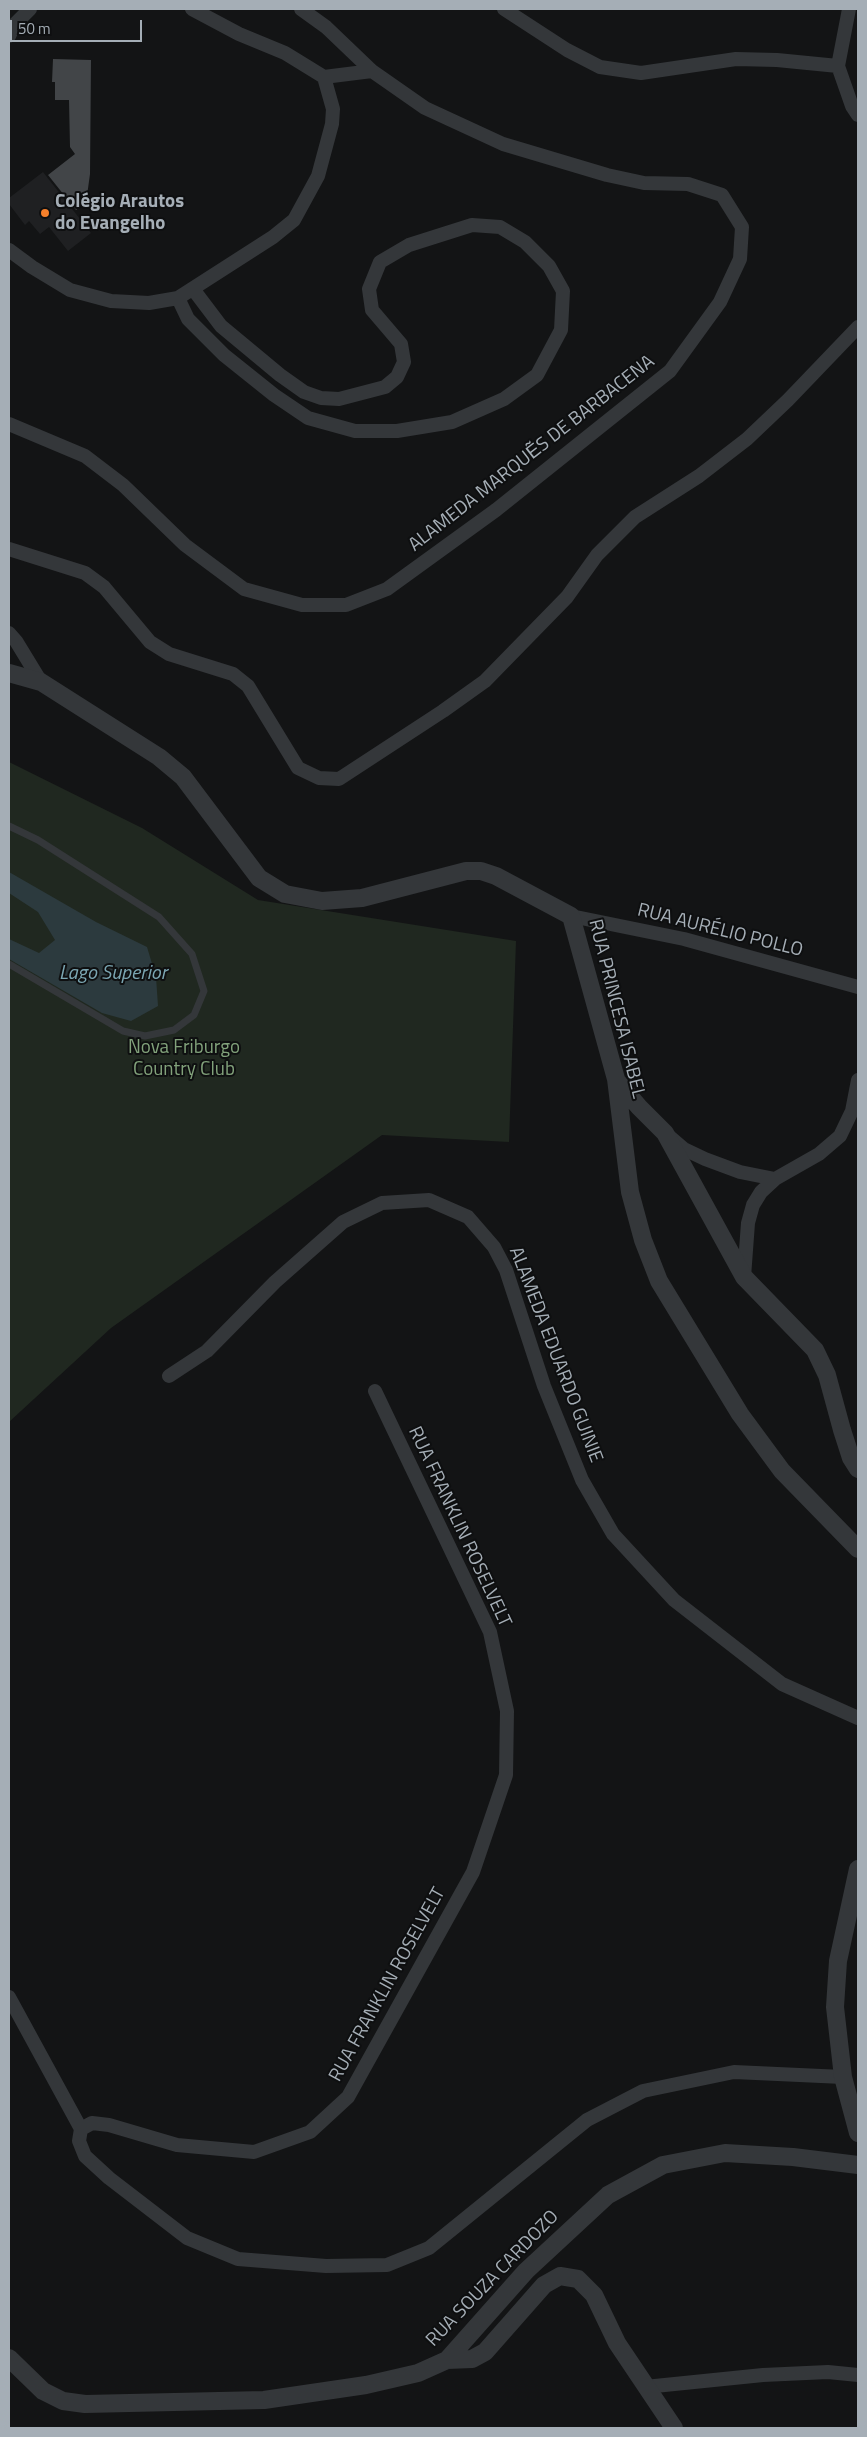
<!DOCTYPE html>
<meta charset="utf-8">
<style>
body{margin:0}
#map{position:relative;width:867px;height:2437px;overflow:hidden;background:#131415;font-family:"Titillium Web",sans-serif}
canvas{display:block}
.frame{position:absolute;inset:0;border:10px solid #a5aeb6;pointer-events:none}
.scale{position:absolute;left:10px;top:20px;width:132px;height:22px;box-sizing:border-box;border:2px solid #a5aeb6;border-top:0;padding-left:6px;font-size:15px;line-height:18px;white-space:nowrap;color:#a5aeb6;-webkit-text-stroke:4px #0e0f10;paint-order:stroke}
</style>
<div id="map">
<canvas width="867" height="2437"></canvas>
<div class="frame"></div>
<div class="scale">50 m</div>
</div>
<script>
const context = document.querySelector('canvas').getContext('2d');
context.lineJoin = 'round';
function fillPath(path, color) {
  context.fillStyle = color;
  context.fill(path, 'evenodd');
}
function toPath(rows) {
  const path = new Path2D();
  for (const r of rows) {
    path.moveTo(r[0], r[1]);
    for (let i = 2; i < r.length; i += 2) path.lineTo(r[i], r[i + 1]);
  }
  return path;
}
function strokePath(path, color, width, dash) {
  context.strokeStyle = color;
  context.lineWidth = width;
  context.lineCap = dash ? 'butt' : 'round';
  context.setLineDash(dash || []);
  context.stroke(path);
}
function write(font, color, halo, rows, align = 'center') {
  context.font = font + ' "Titillium Web",sans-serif';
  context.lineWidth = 4;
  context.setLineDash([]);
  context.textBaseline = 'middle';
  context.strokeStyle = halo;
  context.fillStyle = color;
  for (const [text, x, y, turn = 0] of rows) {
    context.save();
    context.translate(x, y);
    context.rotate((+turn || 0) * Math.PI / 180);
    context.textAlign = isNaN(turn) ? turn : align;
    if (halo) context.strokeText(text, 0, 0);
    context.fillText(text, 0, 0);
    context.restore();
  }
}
fillPath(toPath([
 [43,172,91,233,68,251,49,227,40,234,29,221,25,225,9,204,9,198]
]), '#1f2022');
fillPath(toPath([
 [9,762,142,828,258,900,516,941,509,1142,382,1135,111,1328,9,1422]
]), '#202820');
fillPath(toPath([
 [9,872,96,922,147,947,156,977,158,1006,131,1021,102,1013,9,959,9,939,39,953,55,940,38,912,9,893]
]), '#2c3a3e');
fillPath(toPath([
 [53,59,91,60,90,174,86,203,76,210,48,175,75,154,70,147,69,100,55,100,55,82,52,82]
]), '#424548');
strokePath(toPath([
 [9,826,38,840,159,917,192,954,204,991,194,1015,174,1030,145,1036,123,1031,9,964]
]), '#34373a', 7);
strokePath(toPath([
 [301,9,326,27,372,71],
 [504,9,567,50,600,67,641,73,736,59,777,60,838,66],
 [849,9,838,66,852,106,858,115],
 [9,36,14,25,30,9],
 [9,250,32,267,70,290,111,301,149,303,178,298,273,237,294,220,318,176,332,124,333,109,324,77,285,53,239,34,192,9],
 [178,298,188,319,224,355,274,395,308,418,355,431,397,431,452,422,504,399,537,375,561,330,563,291,549,266,525,242,500,227,472,225,409,245,380,262,369,289,372,310,401,344,404,362,397,377,385,387,339,399,321,398,304,392,280,375,221,326,193,289],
 [9,424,85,456,123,485,185,545,244,589,302,605,346,605,387,589,496,510,670,371,720,302,740,259,742,227,722,195,688,184,644,183,607,175,503,144,425,108,372,71,324,77],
 [9,549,85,573,104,587,150,642,169,654,233,674,248,686,298,768,319,778,339,779,443,711,485,681,567,597,597,555,635,517,699,476,747,439,788,400,858,327],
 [9,633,16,641,41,682],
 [571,916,684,939,858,987],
 [670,1137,684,1149,705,1159,740,1172,775,1179],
 [744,1277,748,1223,753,1205,761,1192,775,1179,819,1154,840,1136,852,1111,858,1080],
 [169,1376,207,1351,275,1282,343,1222,382,1203,429,1200,468,1217,494,1247,506,1270,544,1386,582,1480,613,1534,674,1600,782,1684,858,1718],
 [375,1391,490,1632,507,1711,506,1775,473,1872,348,2097,310,2132,254,2152,177,2145,109,2125,92,2123,81,2129,79,2141,85,2156,109,2178,187,2238,238,2259,326,2266,387,2265,429,2248,587,2120,643,2091,734,2072,843,2077],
 [9,1997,81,2129],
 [645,2387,763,2375,828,2372,858,2375]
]), '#34373a', 14);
strokePath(toPath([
 [9,673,41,682,159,757,183,777,259,878,285,894,322,901,362,898,466,871,481,871,496,876,571,916,616,1079,630,1192,643,1240,659,1281,740,1414,782,1471,858,1549],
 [616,1080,639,1107,665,1133,744,1277,815,1350,827,1375,842,1430,851,1458,858,1469],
 [858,1869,838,1961,835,2007,843,2077,858,2133],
 [9,2358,43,2391,63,2401,85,2404,264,2400,366,2385,418,2373,447,2360,526,2271,608,2195,663,2165,725,2153,793,2157,858,2165],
 [447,2360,472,2359,485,2352,544,2285,560,2276,578,2279,594,2295,617,2343,674,2428]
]), '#34373a', 18);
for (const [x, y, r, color] of [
 [45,213,5,"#f6802b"]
]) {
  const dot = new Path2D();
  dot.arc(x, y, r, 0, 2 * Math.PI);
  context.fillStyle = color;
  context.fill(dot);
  strokePath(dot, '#0e0f10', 2);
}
write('bold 19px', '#a5aeb6', '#0e0f10', [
 ["Colégio Arautos",55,202],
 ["do Evangelho",55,224]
], 'left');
write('19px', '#a5aeb6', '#0e0f10', [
 ["ALAMEDA MARQUẼS DE BARBACENA",532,454,-38],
 ["RUA AURÉLIO POLLO",720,931,14],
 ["RUA PRINCESA ISABEL",616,1009,76],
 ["ALAMEDA EDUARDO GUINIE",555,1355,69],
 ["RUA FRANKLIN ROSELVELT",459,1527,65],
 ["RUA FRANKLIN ROSELVELT",388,1985,-61],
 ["RUA SOUZA CARDOZO",493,2279,-46]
]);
write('19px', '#82a27b', '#0e0f10', [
 ["Nova Friburgo",184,1048],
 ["Country Club",184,1070]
]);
write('italic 20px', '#7ba6b2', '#0e0f10', [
 ["Lago Superior",113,974]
]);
</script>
